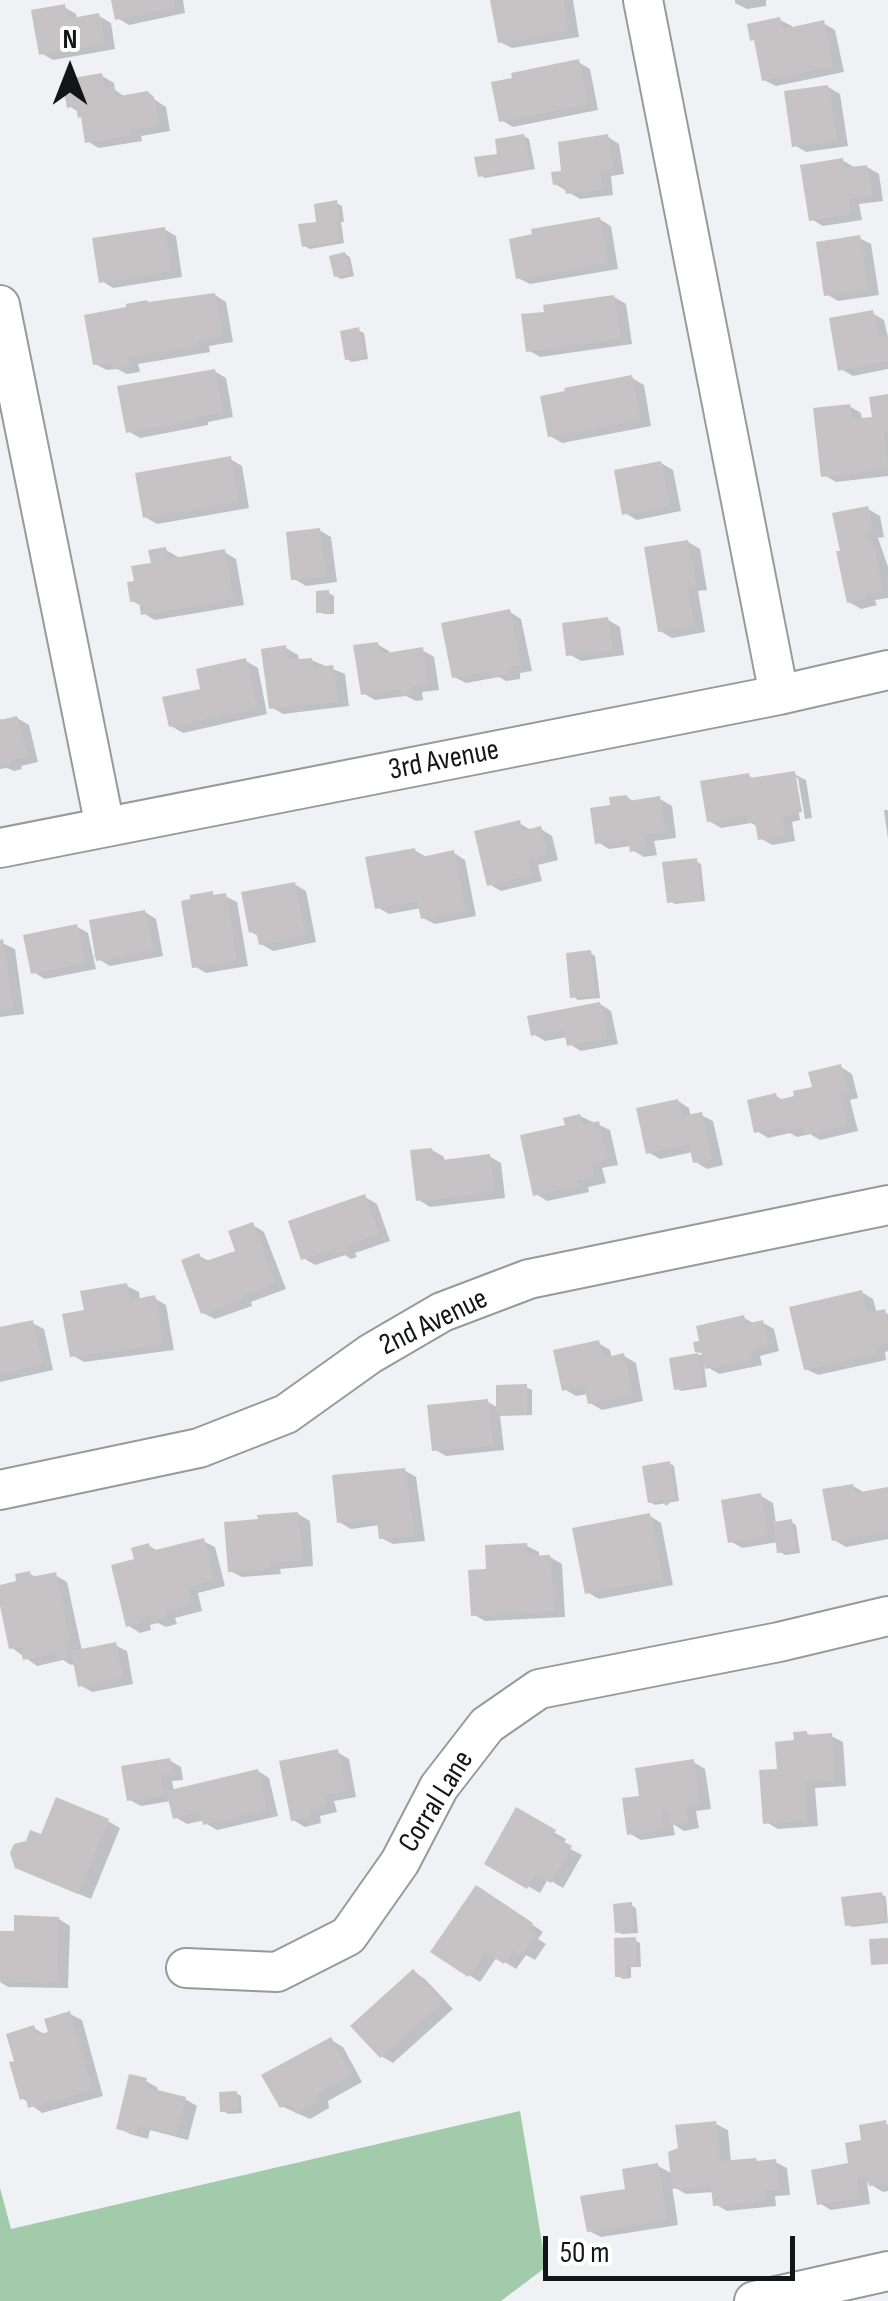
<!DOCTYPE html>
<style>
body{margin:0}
#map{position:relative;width:888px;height:2301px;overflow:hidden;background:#eff1f5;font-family:"Sofia Sans Condensed",sans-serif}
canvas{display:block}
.north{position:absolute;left:20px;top:20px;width:100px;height:100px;-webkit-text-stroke:8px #fff;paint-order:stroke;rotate:0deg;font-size:28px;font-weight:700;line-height:40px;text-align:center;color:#141516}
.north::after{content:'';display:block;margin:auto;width:35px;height:45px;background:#141516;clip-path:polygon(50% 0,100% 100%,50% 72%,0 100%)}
.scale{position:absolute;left:543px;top:2236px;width:252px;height:45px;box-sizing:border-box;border:5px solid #141516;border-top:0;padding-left:12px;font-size:30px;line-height:35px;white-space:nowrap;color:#141516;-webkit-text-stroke:8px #fff;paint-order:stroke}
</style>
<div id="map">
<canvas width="888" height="2301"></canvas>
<div class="north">N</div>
<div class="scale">50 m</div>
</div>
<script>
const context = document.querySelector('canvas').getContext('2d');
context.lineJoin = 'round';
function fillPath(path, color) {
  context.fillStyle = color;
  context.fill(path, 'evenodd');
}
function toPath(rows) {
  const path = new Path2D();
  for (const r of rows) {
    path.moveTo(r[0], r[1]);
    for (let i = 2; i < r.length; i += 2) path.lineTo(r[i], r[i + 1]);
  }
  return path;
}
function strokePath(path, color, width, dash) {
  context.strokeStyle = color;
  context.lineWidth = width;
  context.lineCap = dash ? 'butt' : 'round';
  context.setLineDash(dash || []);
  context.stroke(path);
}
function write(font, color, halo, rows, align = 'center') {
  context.font = font + ' "Sofia Sans Condensed",sans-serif';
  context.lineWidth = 9;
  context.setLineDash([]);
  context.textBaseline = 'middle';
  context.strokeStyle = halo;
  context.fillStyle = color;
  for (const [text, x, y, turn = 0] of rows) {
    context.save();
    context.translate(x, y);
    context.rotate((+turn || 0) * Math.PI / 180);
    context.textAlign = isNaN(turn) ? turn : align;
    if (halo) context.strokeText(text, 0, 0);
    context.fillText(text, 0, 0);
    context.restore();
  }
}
fillPath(toPath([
 [520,2111,546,2267,501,2301,0,2301,0,2188,11,2229]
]), '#a2cbac');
fillPath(toPath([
 [114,0,183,0,185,13,129,25,117,18],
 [493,0,573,0,579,37,512,48,500,42],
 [735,0,766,0,766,6,747,9,735,3],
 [64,7,76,14,77,19,99,16,111,23,115,49,53,60,41,53],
 [780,20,792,26,792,30,823,23,835,30,844,72,776,86,764,80,756,42,752,39],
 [578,62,590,69,598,110,513,127,501,120],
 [102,76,114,83,115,90,124,96,146,94,166,107,170,131,141,136,142,141,99,148,87,141,83,118,79,112,69,106],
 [828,87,840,94,848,146,806,152,794,145],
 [524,136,529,139,535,169,485,178,480,175],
 [608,137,619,144,624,174,611,176,613,195,580,199,555,184,564,173],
 [842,160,854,167,867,167,879,174,883,201,859,204,862,220,823,226,811,219],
 [336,203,342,206,344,222,341,222,344,243,310,249,304,246],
 [599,219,611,226,618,269,530,284,518,278],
 [164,229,176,236,182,277,113,288,102,281],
 [859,238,871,244,879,295,838,301,826,294],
 [345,254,350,257,354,276,341,279,336,276],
 [215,295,226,302,233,342,209,346,210,352,138,364,140,372,127,374,117,369,107,370,95,364],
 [614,297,626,304,632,344,540,357,528,350,546,314],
 [872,313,884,320,888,338,888,369,853,376,841,369],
 [358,330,364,333,368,359,352,362,347,359],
 [214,371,226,378,233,417,208,422,208,425,140,438,128,431],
 [632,378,644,385,651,426,562,443,550,436],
 [888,397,888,476,836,482,824,475,849,406,861,413,862,420,874,419],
 [230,459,242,466,249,508,157,524,145,517],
 [661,463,673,470,681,511,637,520,625,513],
 [868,509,880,516,884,537,878,538,888,567,888,598,875,600,877,605,861,609,849,602],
 [319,530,331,537,337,582,306,586,294,579],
 [688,542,700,549,707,590,698,591,705,632,672,638,660,631],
 [166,550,178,557,178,559,224,552,236,559,244,605,155,620,143,613,142,606,132,601,137,583],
 [329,593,334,596,334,614,324,614,319,611],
 [510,612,521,619,532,671,520,673,520,679,506,681,499,677,466,683,454,677],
 [608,620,620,627,624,655,581,661,569,654],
 [377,644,389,651,390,655,422,650,434,657,439,690,422,692,423,700,416,701,406,696,375,700,363,693],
 [286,648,298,655,299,662,311,660,345,674,349,706,283,714,271,707],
 [246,661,258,668,267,714,183,733,171,726,203,691],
 [17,718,29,725,38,762,21,766,22,769,14,771,7,768,0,769,0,719,5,721],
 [794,774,806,780,812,818,805,819,798,778,793,778,800,820,792,822,795,841,772,845,760,838,758,827,751,823,721,828,709,821,749,776,756,780],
 [627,797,636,803,660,799,672,806,676,838,654,841,657,855,644,857,632,850,631,846,609,849,598,842,613,807],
 [884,810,888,810,888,839],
 [519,823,531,830,541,829,552,836,558,860,538,865,542,881,501,891,489,884],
 [414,850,428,858,454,853,465,860,476,916,435,924,423,918,421,908,389,914,377,907],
 [696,861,701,864,705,901,675,904,669,901],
 [294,884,306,891,316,942,273,951,261,944,260,937,251,932],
 [212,894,217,896,225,896,237,902,248,966,206,973,194,966],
 [145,912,156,919,163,956,110,966,93,956,96,969,45,979,33,972,76,926,88,933,93,956,98,955],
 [0,942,15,949,24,1014,0,1017],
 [590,953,595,956,600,998,578,1000,573,996],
 [600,1004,611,1011,618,1044,581,1051,569,1044,568,1037,545,1041,533,1034],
 [841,1067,852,1074,858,1098,850,1100,858,1131,820,1140,810,1134,797,1137,790,1133,768,1138,757,1131,776,1096,785,1101,815,1089],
 [678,1101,689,1108,691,1117,701,1115,713,1121,723,1165,707,1169,696,1162,693,1152,660,1159,648,1152],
 [580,1116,610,1130,618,1165,602,1168,606,1183,588,1187,589,1192,547,1201,536,1194,568,1127],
 [432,1150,444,1157,444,1162,489,1156,501,1163,505,1198,430,1207,419,1200],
 [365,1197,377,1204,390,1241,355,1253,357,1257,351,1259,345,1255,315,1265,303,1258],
 [253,1225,264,1232,286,1289,251,1302,252,1306,215,1319,203,1313,199,1256,211,1262,238,1252],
 [127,1286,139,1292,140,1301,154,1298,166,1305,174,1350,84,1362,72,1355,86,1312],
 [861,1292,873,1299,877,1314,884,1312,888,1314,888,1351,885,1352,886,1360,818,1375,806,1369],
 [744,1318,755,1324,763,1323,774,1329,779,1351,760,1356,762,1365,719,1374,704,1365,707,1387,681,1391,676,1388,672,1360,704,1354],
 [32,1323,44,1329,53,1370,0,1382,0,1330],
 [598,1343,610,1350,612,1359,624,1356,636,1363,643,1401,602,1410,590,1403,588,1394,576,1396,564,1389],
 [526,1387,532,1390,532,1415,500,1416,504,1450,446,1456,434,1449,488,1402,498,1408],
 [669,1463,674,1466,679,1501,655,1505,650,1502],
 [404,1470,416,1477,425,1541,393,1544,381,1538,380,1525,351,1529,339,1522],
 [853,1486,865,1493,888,1489,888,1539,846,1547,834,1540],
 [761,1496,773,1503,776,1524,791,1522,796,1525,800,1553,785,1555,780,1552,778,1542,742,1548,730,1541],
 [298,1514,310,1521,313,1566,280,1569,281,1574,242,1577,230,1571],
 [650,1516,661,1523,673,1585,599,1599,587,1592],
 [203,1541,215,1547,225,1586,198,1593,202,1611,175,1618,177,1624,166,1627,158,1623,150,1625,151,1630,140,1633,129,1626,149,1546,160,1552],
 [527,1546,539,1552,539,1558,550,1557,562,1564,565,1617,485,1621,473,1614,489,1572],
 [30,1574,38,1578,55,1575,67,1582,82,1651,115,1645,127,1651,133,1684,92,1692,80,1685,76,1664,71,1665,63,1660,37,1666,12,1648,0,1587,19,1583],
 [806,1733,813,1737,831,1736,843,1742,846,1786,815,1788,818,1826,778,1829,766,1822,780,1772,797,1743],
 [337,1752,349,1759,356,1797,334,1801,337,1812,320,1816,321,1823,305,1827,293,1820],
 [169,1760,181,1767,183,1780,172,1781,174,1791,258,1771,269,1778,278,1816,217,1830,205,1823,205,1820,187,1824,175,1817,171,1801,141,1806,130,1800],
 [693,1762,705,1769,711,1809,696,1811,699,1828,684,1831,673,1824,675,1835,641,1840,629,1833,642,1798],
 [516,1811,566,1839,563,1845,582,1855,563,1888,548,1879,540,1893,487,1863],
 [108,1821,120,1828,91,1899,30,1874,43,1837],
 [488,1894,543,1932,538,1939,546,1944,535,1960,526,1955,516,1969,497,1957,480,1982,469,1975],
 [881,1894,886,1897,888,1923,852,1927,847,1924],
 [631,1905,636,1908,638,1933,622,1934,617,1931],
 [59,1919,70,1926,68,1988,8,1987,0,1982,0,1933,16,1933],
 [635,1940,640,1943,641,1967,631,1967,631,1978,623,1979,618,1976],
 [414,1972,425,1979,453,2009,393,2063,381,2056],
 [70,2014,82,2020,103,2096,42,2113,22,2098,34,2028,46,2035],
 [331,2040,343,2047,362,2082,328,2101,329,2108,310,2119,281,2106],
 [146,2081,158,2088,156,2092,185,2099,197,2106,188,2140,150,2130,148,2139,130,2134,119,2128],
 [236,2093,241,2096,242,2113,228,2114,223,2111],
 [885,2123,888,2125,888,2191,883,2192,867,2182,870,2204,831,2210,819,2203,851,2165,864,2142],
 [716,2124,728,2130,731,2163,775,2162,787,2168,790,2195,775,2196,776,2206,727,2211,715,2204,714,2192,686,2194,672,2186,678,2225,601,2237,589,2231,628,2191,658,2166,673,2174]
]), '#0003');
fillPath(toPath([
 [111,0,173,0,175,7,115,20],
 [490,0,563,0,568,31,498,43],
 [65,4,67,19,99,13,105,43,39,55,31,10],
 [780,17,783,29,824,20,833,66,762,81,754,40,750,41,747,24],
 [579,59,588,104,499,122,491,82,512,78,511,73],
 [102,73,105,88,113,86,115,97,147,91,154,97,159,125,130,130,131,135,85,143,81,117,78,118,76,106,67,108,62,80],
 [828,85,837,140,792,147,784,91],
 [524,134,530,167,478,177,474,157,497,154,495,139],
 [608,134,613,168,600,170,603,189,566,194,564,184,553,185,551,172,561,171,558,142],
 [843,158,844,168,867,165,872,195,849,199,851,214,809,221,800,165],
 [337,200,340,220,336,220,340,241,302,247,298,224,316,222,314,204],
 [600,217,608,263,516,279,509,239,532,234,531,229],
 [165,227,171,271,99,283,92,238],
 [860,235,868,289,824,296,816,242],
 [345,252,350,274,334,277,329,256],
 [215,293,223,336,198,341,199,346,127,358,129,366,113,369,112,362,93,365,84,315,126,307,126,304,147,300,148,302],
 [614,295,621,338,526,352,521,314,544,312,543,305],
 [873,310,878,337,888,335,888,361,838,371,829,318],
 [359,327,364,357,345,360,340,331],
 [215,369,223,412,197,416,197,419,126,433,117,386],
 [632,375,640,420,548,437,540,396,565,391,564,388],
 [888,394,888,432,883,432,888,469,821,477,813,408,850,404,852,419,872,417,869,397],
 [231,456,238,502,143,518,135,473],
 [661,461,670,505,622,515,614,470],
 [868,506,873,531,867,532,870,543,874,545,883,591,865,594,866,599,847,603,836,551,840,551,832,513],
 [320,528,326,577,291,580,286,532],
 [688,540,696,584,687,585,694,626,658,632,644,547],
 [166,547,168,559,225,549,233,599,141,615,139,601,130,602,127,582,134,581,131,566,151,563,148,550],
 [329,590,330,613,316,613,316,591],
 [510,609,521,665,509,667,510,673,492,676,491,671,452,678,441,623],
 [608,617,613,650,566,656,562,623],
 [378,642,380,654,423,647,428,684,411,687,412,694,401,696,400,689,361,695,353,645],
 [286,645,288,660,312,658,313,668,333,665,338,701,269,709,261,649],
 [246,658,257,708,169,727,162,697,200,689,196,669],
 [17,716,28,756,11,760,11,763,0,766,0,720],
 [795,771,802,812,782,816,785,835,758,840,755,821,747,823,746,816,707,822,700,781,749,773,750,778],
 [627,795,628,801,660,796,665,832,644,835,646,849,630,852,628,839,595,844,590,808,610,805,609,797],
 [520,820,522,831,541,826,548,854,528,859,532,875,487,886,474,831],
 [415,848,417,858,454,850,465,910,421,919,417,901,375,909,365,857],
 [697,858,701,900,667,903,662,862],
 [295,882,305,936,259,945,256,931,249,933,241,892],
 [213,891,213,895,226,893,237,961,192,968,181,901,190,899,190,895],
 [145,910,153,950,96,961,89,920],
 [77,924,85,963,31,974,23,935],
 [3,939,13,1008,0,1010,0,940],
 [591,950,595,996,570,998,566,953],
 [600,1002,607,1038,567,1046,564,1029,531,1036,527,1016],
 [841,1064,848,1092,840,1094,847,1125,806,1135,801,1128,783,1132,782,1127,754,1133,747,1100,776,1093,778,1100,794,1096,793,1091,812,1087,808,1072],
 [678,1099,682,1116,702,1112,712,1160,693,1163,689,1144,646,1154,636,1108],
 [580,1114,583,1125,599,1121,607,1159,591,1162,595,1177,577,1181,578,1186,533,1196,520,1135,565,1125,563,1118],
 [432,1148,434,1161,490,1154,494,1192,416,1201,410,1150],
 [365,1194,379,1234,345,1246,347,1251,337,1253,336,1248,301,1260,288,1221],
 [253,1222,275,1283,241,1295,242,1299,201,1314,181,1260,199,1253,203,1262,235,1251,228,1231],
 [127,1283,130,1300,155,1295,163,1344,70,1357,62,1314,84,1310,80,1291],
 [862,1290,867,1313,885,1309,888,1324,888,1343,874,1346,876,1354,804,1370,789,1307],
 [744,1315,746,1324,763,1320,768,1345,749,1350,751,1359,705,1369,702,1353,695,1352,693,1342,699,1341,696,1326],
 [33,1320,42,1364,0,1374,0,1327],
 [599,1340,603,1358,624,1353,633,1395,588,1404,584,1386,562,1391,553,1350],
 [698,1353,703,1385,674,1390,669,1358],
 [527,1384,527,1414,496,1414,496,1385],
 [488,1399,493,1445,432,1451,427,1405],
 [670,1461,675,1499,668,1500,669,1504,665,1506,664,1500,648,1503,642,1466],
 [405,1468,415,1536,379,1539,377,1519,337,1523,332,1475],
 [853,1484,855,1493,888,1487,888,1531,832,1541,822,1489],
 [761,1493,768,1536,728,1543,721,1500],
 [298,1512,302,1560,269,1563,270,1569,228,1572,224,1522,258,1519,257,1515],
 [650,1513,663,1579,585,1594,572,1528],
 [792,1519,796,1551,777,1553,773,1522],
 [204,1538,214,1580,187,1587,192,1605,165,1612,166,1618,151,1622,150,1616,140,1619,140,1623,126,1627,111,1565,134,1559,131,1548,149,1543,151,1551],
 [527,1543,528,1556,550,1555,554,1611,471,1616,468,1570,486,1569,485,1545],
 [30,1571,31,1577,56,1572,70,1641,65,1642,68,1658,57,1660,56,1653,23,1660,20,1647,9,1649,0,1606,0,1585,16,1581,15,1574],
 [116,1642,123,1678,78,1687,71,1651],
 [807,1731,807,1735,832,1733,835,1780,804,1782,807,1820,763,1824,759,1770,777,1769,775,1742,794,1740,793,1732],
 [338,1749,346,1791,324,1795,326,1806,309,1810,311,1817,291,1821,279,1761],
 [170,1758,173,1774,161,1776,165,1795,127,1801,121,1766],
 [694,1759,700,1803,685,1806,688,1822,670,1825,667,1811,661,1812,664,1829,627,1835,622,1798,639,1796,635,1768],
 [258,1769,267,1810,203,1825,200,1812,173,1819,166,1791],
 [56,1797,109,1819,78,1894,15,1868,10,1853,14,1844,26,1841,30,1830,41,1834],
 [516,1807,556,1830,553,1836,572,1846,551,1883,535,1874,527,1889,484,1864],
 [476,1885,533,1923,528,1930,535,1935,522,1955,513,1950,504,1964,485,1952,468,1977,430,1952],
 [882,1892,885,1921,845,1926,841,1897],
 [632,1902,633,1931,615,1933,613,1904],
 [14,1915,59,1917,57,1983,0,1981,0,1931,14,1931],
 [636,1937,636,1965,626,1965,627,1977,615,1977,614,1938],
 [888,1938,888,1964,871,1965,869,1939],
 [413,1969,443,2001,380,2058,350,2026],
 [70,2011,93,2090,28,2108,26,2098,20,2100,9,2062,14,2061,6,2034,34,2025,37,2035,48,2032,44,2019],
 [331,2037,352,2075,317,2094,318,2101,296,2114,290,2103,280,2108,261,2075],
 [129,2074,147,2078,145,2087,186,2097,176,2135,138,2125,136,2134,116,2129],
 [237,2091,238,2111,220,2112,219,2092],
 [886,2120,888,2136,888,2184,869,2186,867,2176,857,2178,860,2198,817,2205,811,2170,848,2163,845,2143,861,2140,859,2125],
 [716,2121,720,2161,756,2158,757,2161,776,2159,779,2189,764,2191,765,2201,713,2206,711,2185,672,2189,668,2152,678,2148,675,2125],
 [658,2163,667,2219,587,2232,580,2196,625,2189,622,2169]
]), '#c7c2c4');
const minor = toPath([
 [643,0,779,695],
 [0,305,105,827],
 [0,848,779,695,888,670],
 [0,1490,199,1448,286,1414,370,1354,442,1312,529,1279,888,1205],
 [186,1968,277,1972,348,1936,400,1862,439,1787,487,1725,539,1689,779,1642,888,1616],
 [754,2301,888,2271]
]);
strokePath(minor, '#98999d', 42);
strokePath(minor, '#fff', 38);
write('30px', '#141516', '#fff', [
 ["3rd Avenue",444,761,-11],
 ["2nd Avenue",434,1323,-26],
 ["Corral Lane",437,1802,-58]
]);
</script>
